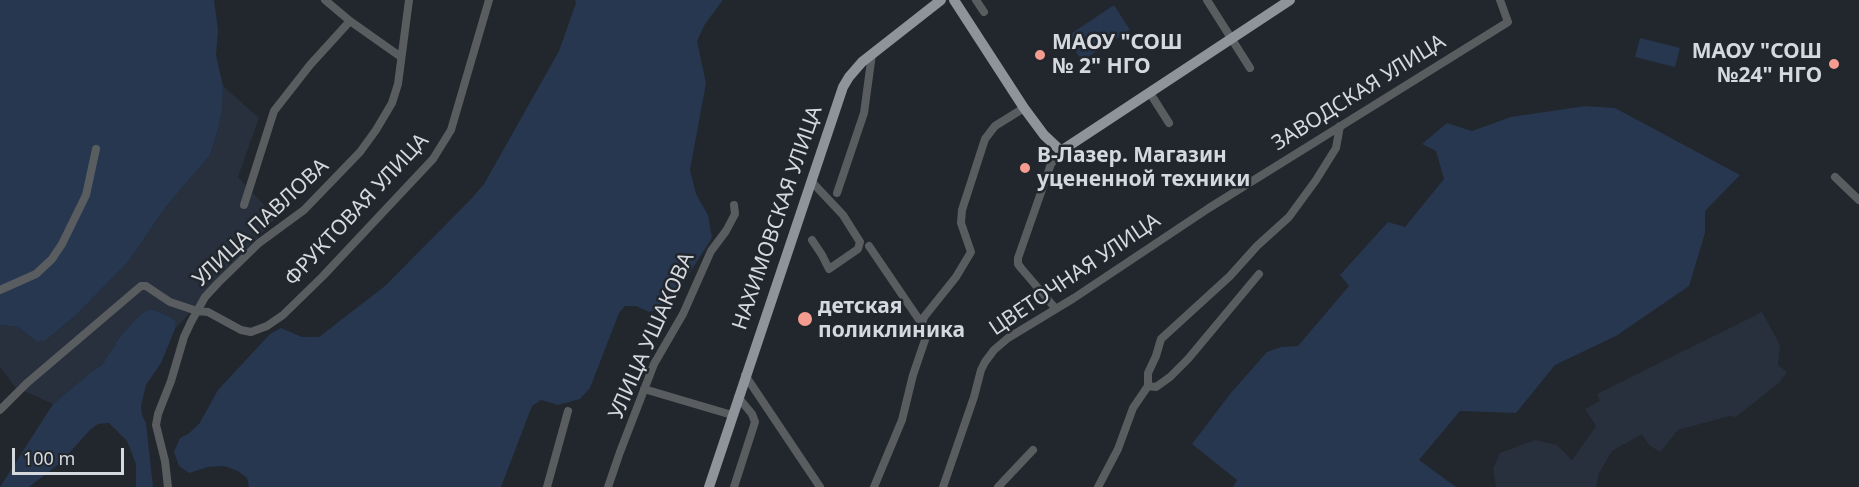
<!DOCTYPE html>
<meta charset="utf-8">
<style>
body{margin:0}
#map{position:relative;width:1859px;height:487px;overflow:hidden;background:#22262d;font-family:"Noto Sans",sans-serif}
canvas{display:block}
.scale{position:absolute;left:12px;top:448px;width:112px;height:27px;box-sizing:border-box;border:3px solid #d5d9dd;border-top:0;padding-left:8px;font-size:18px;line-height:21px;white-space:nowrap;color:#d5d9dd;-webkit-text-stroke:4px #22262d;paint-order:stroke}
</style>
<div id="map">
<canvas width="1859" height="487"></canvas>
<div class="scale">100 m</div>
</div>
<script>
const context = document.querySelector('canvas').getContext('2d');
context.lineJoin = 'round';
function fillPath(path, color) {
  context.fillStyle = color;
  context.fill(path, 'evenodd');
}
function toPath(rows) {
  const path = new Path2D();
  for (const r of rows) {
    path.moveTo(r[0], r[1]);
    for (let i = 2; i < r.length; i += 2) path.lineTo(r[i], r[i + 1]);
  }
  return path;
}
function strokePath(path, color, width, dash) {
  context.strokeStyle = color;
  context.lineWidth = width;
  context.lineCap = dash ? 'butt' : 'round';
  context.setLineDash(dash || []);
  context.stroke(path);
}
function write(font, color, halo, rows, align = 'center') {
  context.font = font + ' "Noto Sans",sans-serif';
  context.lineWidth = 5;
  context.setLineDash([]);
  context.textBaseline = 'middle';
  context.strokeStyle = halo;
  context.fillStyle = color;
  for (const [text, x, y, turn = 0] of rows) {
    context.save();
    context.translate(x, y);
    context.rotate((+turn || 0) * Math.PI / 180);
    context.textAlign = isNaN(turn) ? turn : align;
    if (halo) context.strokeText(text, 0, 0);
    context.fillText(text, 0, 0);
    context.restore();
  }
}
fillPath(toPath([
 [223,86,259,118,238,177,276,218,175,329,175,321,167,315,150,309,141,314,121,335,102,365,91,372,53,404,15,387,0,367,0,325,18,327,36,341,45,341,76,315,128,262,165,208,210,155,219,126,222,110],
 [1762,312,1780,345,1778,365,1787,372,1780,382,1736,417,1730,416,1678,430,1660,452,1649,445,1642,434,1612,451,1599,473,1596,487,1496,487,1493,468,1500,453,1535,440,1557,445,1572,460,1596,426,1585,409,1600,401,1597,394]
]), '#27303c');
fillPath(toPath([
 [0,0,214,0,218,30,216,55,223,86,222,110,219,126,210,155,165,208,128,262,76,315,45,341,36,341,18,327,0,325],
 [575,0,723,0,705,24,697,41,706,83,690,170,696,194,708,215,712,238,685,280,663,308,649,312,636,306,625,306,619,313,590,388,580,399,558,405,541,400,532,406,501,487,249,487,247,478,238,471,224,466,208,467,189,473,179,466,174,452,180,438,188,434,199,424,218,390,270,334,281,328,302,337,319,337,385,286,471,199,484,184,559,51,576,3],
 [1114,5,1130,30,1082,61,1066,37],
 [1640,38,1680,48,1675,67,1635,57],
 [1585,106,1615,108,1740,175,1705,211,1705,233,1689,286,1616,336,1555,365,1516,413,1460,411,1419,460,1456,487,1233,487,1237,480,1192,444,1230,394,1267,352,1281,347,1298,346,1349,286,1340,275,1388,222,1405,227,1444,179,1436,151,1422,144,1447,123,1472,131,1511,117],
 [150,309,167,315,175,321,175,329,161,363,146,385,141,406,142,415,146,423,153,487,136,487,136,464,127,441,109,423,98,424,90,430,59,464,29,487,0,487,53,404,91,372,102,365,121,335,141,314]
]), '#26374f');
strokePath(toPath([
 [325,0,350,21],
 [976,0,984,12],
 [1207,0,1250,68],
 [1150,93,1169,123],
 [1835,177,1859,200],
 [811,181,843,215,860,242,858,249,829,269,822,255,812,240],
 [837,193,864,113,872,54],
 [244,205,274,111,310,65,350,21,401,57],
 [869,246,922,324],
 [0,290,36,274,52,259,62,244,86,195,96,149],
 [1055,308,1021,268,1018,264,1018,258,1051,164,1061,151],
 [745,375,820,487],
 [1148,386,1148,373,1156,356,1161,339,1230,276,1257,246,1289,217,1316,180,1336,148,1340,126],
 [1148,386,1156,387,1170,377,1188,359,1259,274],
 [644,389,732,415],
 [0,410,27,383,141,286,146,286,170,302,197,311,208,312,241,330,251,332,267,326,283,315,323,276,433,159,451,130,489,0],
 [168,487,165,461,156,425,158,414,171,381,184,337,191,322,205,297,218,283,259,243,304,210,360,152,376,130,392,103,398,84,409,0],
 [547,487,568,411],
 [608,487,620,452,654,364,683,314,711,251,726,231,735,214,734,205],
 [734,487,755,422,752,414,738,397],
 [874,487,902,420,913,375,926,337,922,324,924,317,956,277,971,252,961,223,962,210,985,139,995,126,1024,108],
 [943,487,974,397,981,370,985,362,994,350,1008,338,1074,298,1209,208,1508,22,1500,0],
 [998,487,1033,450],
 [1098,487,1118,449,1133,408,1148,386]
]), '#5a5d60', 8);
strokePath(toPath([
 [954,0,1024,108,1044,135,1061,151,1290,0],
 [709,487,843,87,849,77,862,62,941,0]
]), '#8f949b', 10);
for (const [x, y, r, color] of [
 [1040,55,6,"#f59c90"],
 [1834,64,6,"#f59c90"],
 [1025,168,6,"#f59c90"],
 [805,319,8,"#f59c90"]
]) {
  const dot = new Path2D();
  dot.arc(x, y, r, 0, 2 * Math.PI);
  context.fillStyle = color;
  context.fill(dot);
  strokePath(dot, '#22262d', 2);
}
write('bold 21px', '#d5d9dd', '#22262d', [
 ["МАОУ \"СОШ",1052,43],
 ["№ 2\" НГО",1052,67],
 ["МАОУ \"СОШ",1822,52,"right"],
 ["№24\" НГО",1822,76,"right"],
 ["В-Лазер. Магазин",1037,156],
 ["уцененной техники",1037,180],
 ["детская",818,307],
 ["поликлиника",818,331]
], 'left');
write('21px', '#d5d9dd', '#22262d', [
 ["ЗАВОДСКАЯ УЛИЦА",1359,93,-32],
 ["ФРУКТОВАЯ УЛИЦА",357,210,-47],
 ["НАХИМОВСКАЯ УЛИЦА",778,218,-71],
 ["УЛИЦА ПАВЛОВА",261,223,-43],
 ["ЦВЕТОЧНАЯ УЛИЦА",1075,275,-34],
 ["УЛИЦА УШАКОВА",652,336,-66]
]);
</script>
